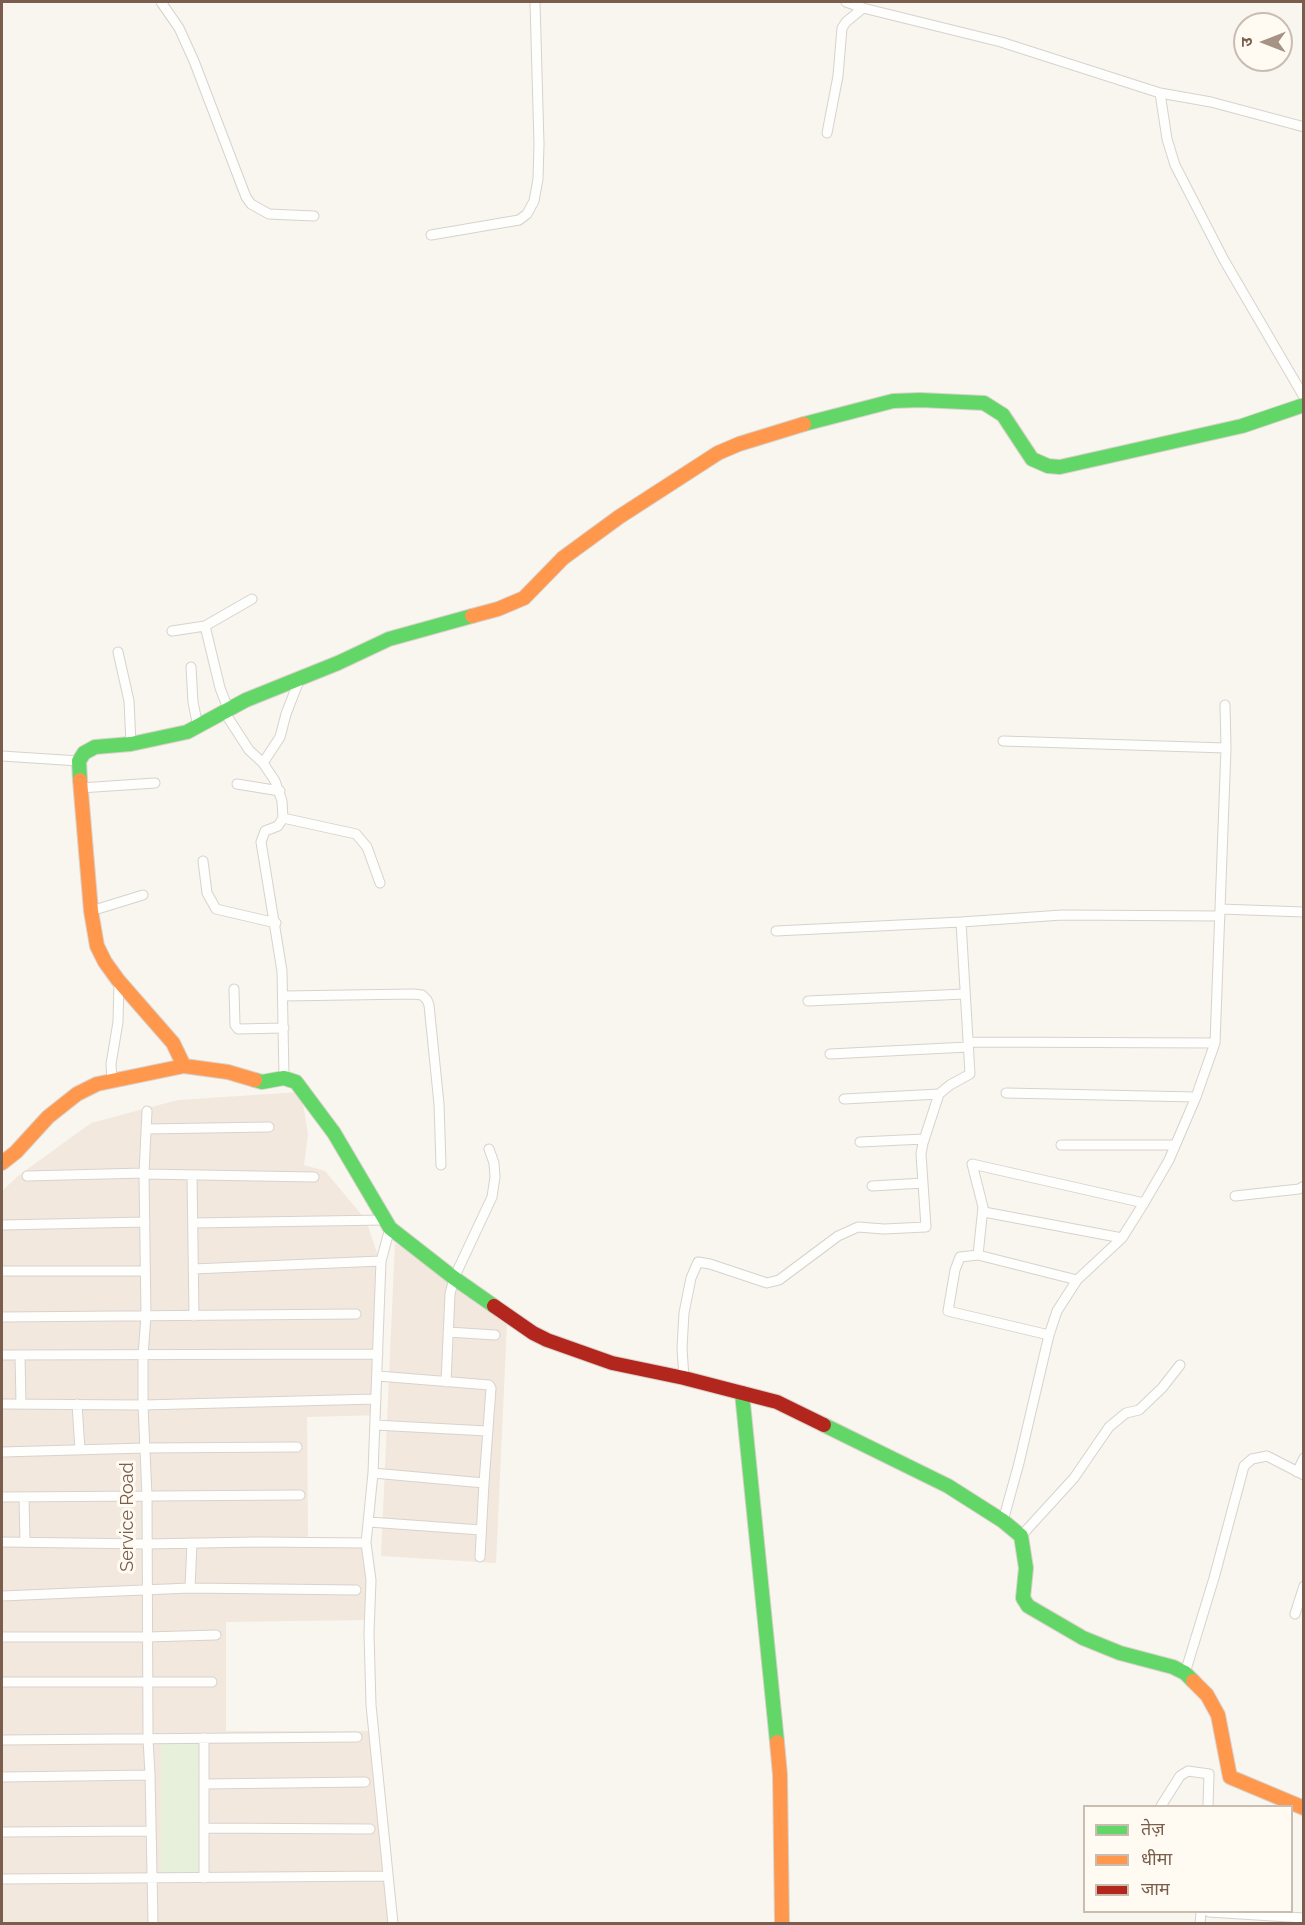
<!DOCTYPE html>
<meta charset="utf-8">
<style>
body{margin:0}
#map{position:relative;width:1305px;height:1925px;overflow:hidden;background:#f9f5ef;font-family:Raleway,"Noto Sans Devanagari",sans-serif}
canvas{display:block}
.frame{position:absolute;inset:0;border:3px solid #795e4d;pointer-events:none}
.legend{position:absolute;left:1083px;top:1805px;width:210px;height:108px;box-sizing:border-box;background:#fffaf2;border:2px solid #c9bcb0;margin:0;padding:8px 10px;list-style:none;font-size:18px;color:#795e4d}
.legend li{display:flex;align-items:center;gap:12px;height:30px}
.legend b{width:30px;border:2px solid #c9bcb0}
.north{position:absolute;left:1233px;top:12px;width:60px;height:60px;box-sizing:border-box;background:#fffaf2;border:2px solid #c9bcb0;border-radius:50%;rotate:270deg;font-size:16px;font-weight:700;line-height:24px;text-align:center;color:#795e4d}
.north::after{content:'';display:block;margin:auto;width:21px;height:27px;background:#a69386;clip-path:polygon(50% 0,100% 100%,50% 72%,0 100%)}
</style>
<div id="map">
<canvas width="1305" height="1925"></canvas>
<div class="frame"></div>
<ul class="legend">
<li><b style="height:8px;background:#63d668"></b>तेज़</li>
<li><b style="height:8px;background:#ff974d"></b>धीमा</li>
<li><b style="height:8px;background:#b3261e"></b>जाम</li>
</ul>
<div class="north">उ</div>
</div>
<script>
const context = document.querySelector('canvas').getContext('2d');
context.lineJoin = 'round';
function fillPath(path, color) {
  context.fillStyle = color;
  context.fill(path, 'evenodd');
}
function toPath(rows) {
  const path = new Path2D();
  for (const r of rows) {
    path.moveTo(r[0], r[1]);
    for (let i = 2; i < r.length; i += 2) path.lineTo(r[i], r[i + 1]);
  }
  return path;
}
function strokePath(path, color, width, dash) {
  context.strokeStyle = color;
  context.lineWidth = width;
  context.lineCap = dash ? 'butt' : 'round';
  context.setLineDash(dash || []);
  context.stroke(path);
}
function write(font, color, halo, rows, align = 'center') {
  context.font = font + ' Raleway,sans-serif';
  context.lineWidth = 6;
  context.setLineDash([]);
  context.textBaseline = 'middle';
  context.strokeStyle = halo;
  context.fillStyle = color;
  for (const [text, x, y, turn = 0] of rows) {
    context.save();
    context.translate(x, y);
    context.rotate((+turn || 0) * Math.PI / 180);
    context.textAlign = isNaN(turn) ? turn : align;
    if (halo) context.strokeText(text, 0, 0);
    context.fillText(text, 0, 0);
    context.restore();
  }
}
fillPath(toPath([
 [301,1092,308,1134,304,1165,325,1171,366,1220,380,1262,381,1415,307,1417,308,1546,371,1546,368,1620,226,1622,226,1731,375,1731,390,1923,2,1924,2,1191,18,1176,91,1123,178,1100],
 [395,1243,459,1279,507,1322,496,1563,381,1556]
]), '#f2e8dd');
fillPath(toPath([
 [161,1741,198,1741,199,1874,161,1874]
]), '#e6f0da');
const street = toPath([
 [161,2,179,28,194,61,246,197,251,204,269,214,314,216],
 [846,2,863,8,1001,42,1160,93,1211,102,1304,127],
 [1160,93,1167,139,1175,165,1224,260,1304,397],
 [827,133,838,76,842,28,846,22,863,8],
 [431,235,519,220,527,214,534,201,538,179,539,144,535,2],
 [205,626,220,688,229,711],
 [172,631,205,626,252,599],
 [118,652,129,701,131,744],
 [191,667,193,702,198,727],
 [225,713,249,750,263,763,275,781,282,801,283,818,278,826,265,831,261,842,282,971,284,1078],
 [1003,741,1226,748],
 [2,756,79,761],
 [263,763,280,737,286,714,300,678],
 [237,784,280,791],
 [80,788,155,783],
 [283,818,356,834,367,847,380,883],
 [203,861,207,893,216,909,276,923],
 [1220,909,1304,912],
 [91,911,143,895],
 [776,931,961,922,1062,915,1220,916],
 [234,989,235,1025,238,1029,284,1028],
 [283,996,413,994,422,995,427,1000,429,1005,439,1104,441,1165],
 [808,1001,965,994],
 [968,1042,1215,1043],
 [830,1054,968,1047],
 [112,1079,111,1064,118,1022,119,981],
 [1006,1093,1196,1097],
 [844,1099,939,1094],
 [147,1111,144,1173,146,1316,143,1355,143,1405,147,1496,148,1738,150,1775,153,1923],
 [146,1129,269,1127],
 [860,1142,924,1139],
 [1061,1145,1174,1145],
 [144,1174,314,1177],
 [192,1175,194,1316],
 [27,1176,144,1173],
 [872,1186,923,1183],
 [1235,1196,1299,1189,1304,1186],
 [984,1212,1122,1238],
 [193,1223,385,1220],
 [2,1225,145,1222],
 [390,1228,381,1261,373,1473,366,1543,371,1580,369,1633,371,1705,393,1924],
 [978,1255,983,1207,972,1164,1144,1203],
 [193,1269,381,1261],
 [2,1271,145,1271],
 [2,1317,356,1314],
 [448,1332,495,1335],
 [1049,1335,948,1311,955,1270,960,1257,978,1255,1077,1280],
 [2,1355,378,1354],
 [20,1356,21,1403],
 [684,1378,682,1348,684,1313,691,1278,698,1262,710,1264,767,1283,779,1280,838,1236,858,1227,884,1229,926,1227,921,1154,923,1143,939,1094,950,1085,970,1074,961,922],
 [446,1382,450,1294,454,1278,492,1197,495,1177,494,1163,489,1149],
 [2,1404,143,1405,376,1399],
 [77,1404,80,1450],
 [375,1425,487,1431],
 [2,1452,145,1448,297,1447],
 [1297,1472,1304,1458],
 [373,1473,484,1483,491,1388,489,1385,378,1376],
 [2,1497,300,1495],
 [24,1497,25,1542],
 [1003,1521,1019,1463,1049,1335,1057,1311,1077,1280,1122,1238,1144,1203,1169,1160,1196,1097,1215,1043,1226,748,1225,705],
 [369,1522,481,1530],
 [1021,1536,1074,1478,1109,1427,1126,1413,1139,1410,1162,1388,1180,1365],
 [2,1542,146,1544,257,1542,366,1543],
 [480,1557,484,1483],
 [190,1588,192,1543],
 [2,1596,190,1588,356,1590],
 [1295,1614,1304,1586],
 [2,1637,147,1637,216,1635],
 [1185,1673,1214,1578,1244,1466,1252,1459,1267,1456,1304,1475],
 [2,1682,212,1682],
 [204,1738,204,1878],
 [2,1740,357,1737],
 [2,1777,150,1775],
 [204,1784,365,1782],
 [1161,1806,1180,1776,1188,1771,1209,1774,1208,1806],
 [204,1828,370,1829],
 [2,1832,150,1831],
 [2,1879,388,1876],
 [1209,1912,1304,1918],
 [1200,1924,1201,1912]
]);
const fast = toPath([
 [804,424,893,401,920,400,984,403,1003,415,1032,459,1048,466,1060,467,1242,426,1304,405],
 [80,780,79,761,84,753,95,747,131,744,187,732,246,700,338,663,389,639,472,616],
 [255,1080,262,1082,284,1078,296,1082,334,1133,390,1228,454,1278,494,1306],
 [742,1393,777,1742],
 [824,1425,948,1486,1003,1521,1021,1536,1026,1568,1023,1598,1028,1606,1083,1638,1120,1653,1173,1667,1185,1673,1193,1681]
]);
const slow = toPath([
 [472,616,498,609,524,598,563,558,619,517,718,453,739,444,804,424],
 [80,780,91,911,97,946,105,962,118,980,173,1043,184,1066],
 [2,1163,16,1152,48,1117,77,1094,97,1084,184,1066,228,1072,255,1080],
 [1193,1681,1207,1695,1218,1715,1230,1777,1304,1808],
 [777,1742,780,1775,782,1924]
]);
const jam = toPath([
 [494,1306,533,1333,547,1340,612,1363,684,1378,777,1402,824,1425]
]);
strokePath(street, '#d8d2cd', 11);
strokePath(fast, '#d9d2cb', 16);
strokePath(slow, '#d9d2cb', 16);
strokePath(jam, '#d9d2cb', 16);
strokePath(street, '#fefefd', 9);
strokePath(fast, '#63d668', 14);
strokePath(slow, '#ff974d', 14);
strokePath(jam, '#b3261e', 14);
write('18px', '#795e4d', '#fffaf2', [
 ["Service Road",128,1517,-90]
]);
</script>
